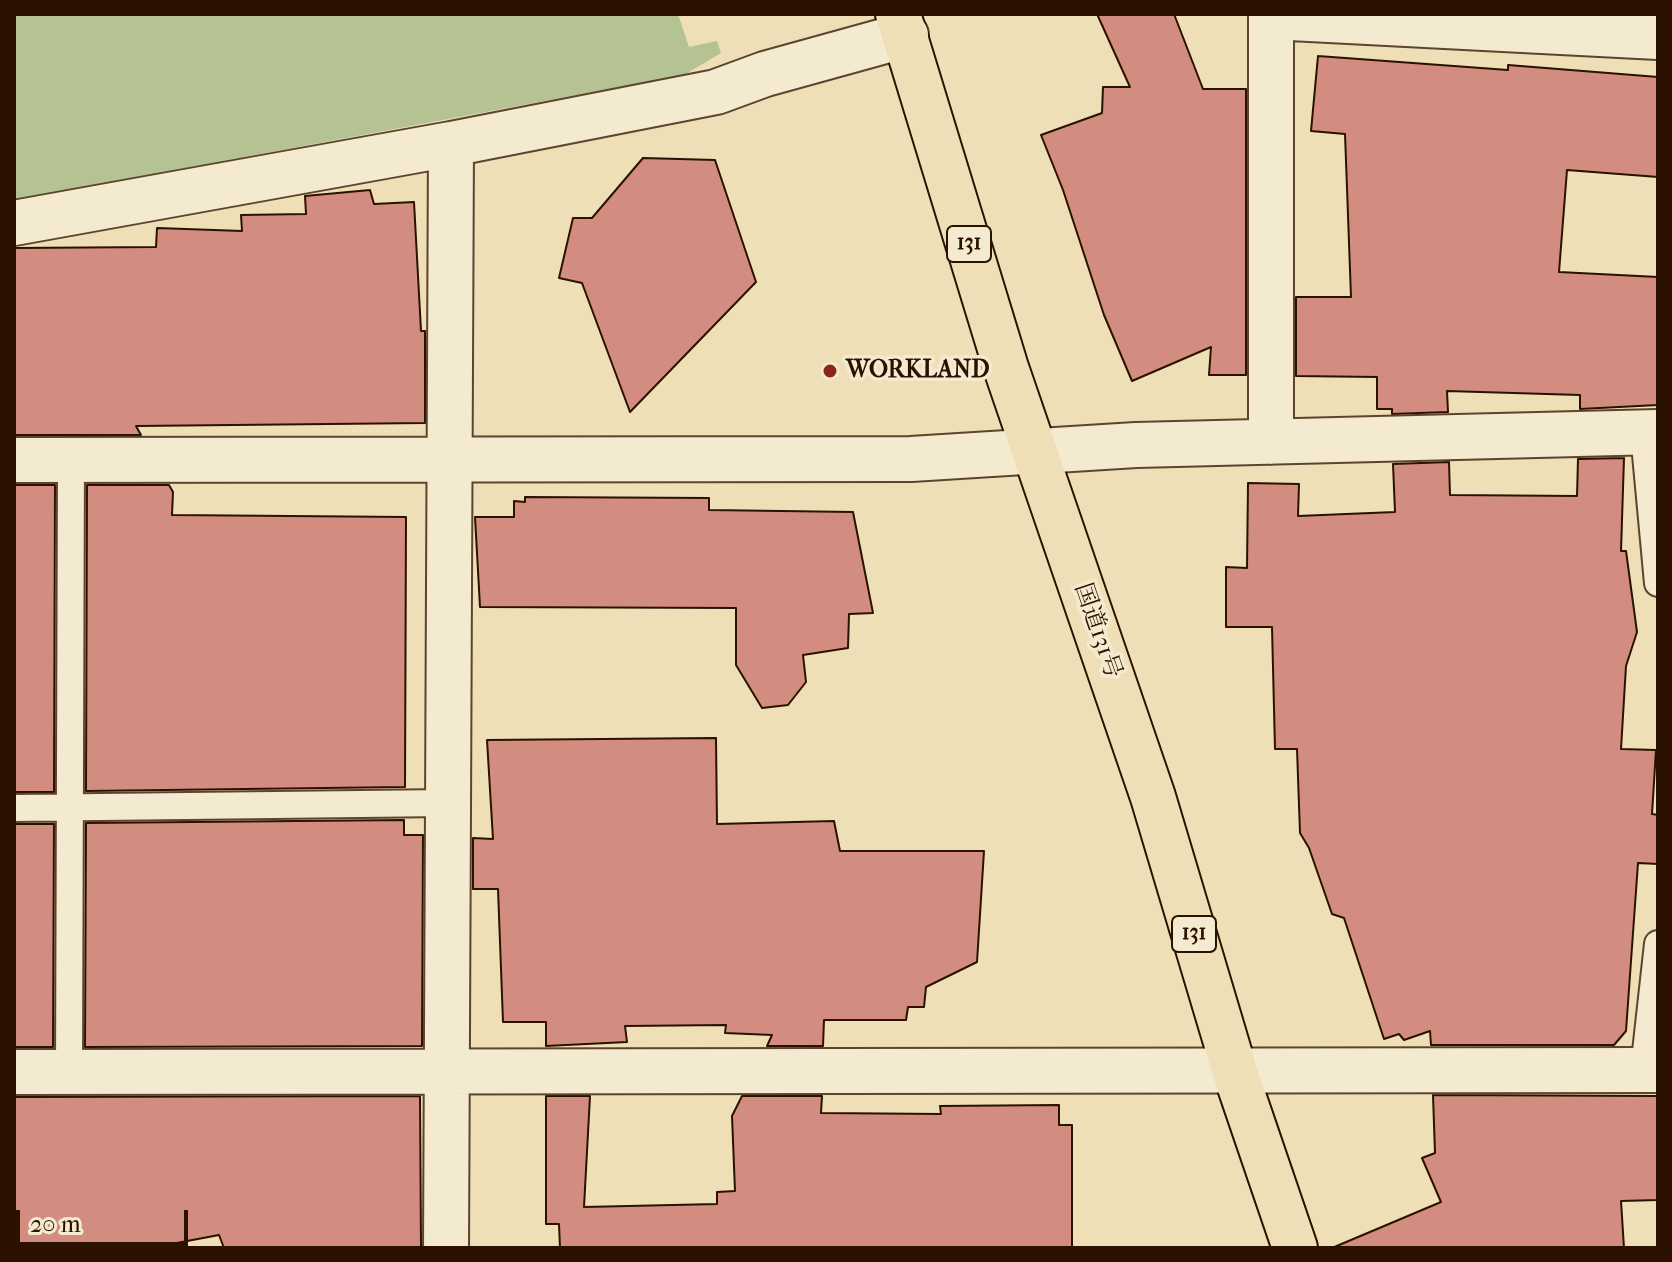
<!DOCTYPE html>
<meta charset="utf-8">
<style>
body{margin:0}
#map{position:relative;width:1672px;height:1262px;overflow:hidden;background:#eedfb6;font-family:"IM FELL French Canon",serif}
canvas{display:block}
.frame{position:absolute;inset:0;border:16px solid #2b1100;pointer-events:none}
.scale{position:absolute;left:16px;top:1210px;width:172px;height:36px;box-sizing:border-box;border:4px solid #2b1100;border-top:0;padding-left:10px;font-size:24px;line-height:28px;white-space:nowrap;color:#2b1100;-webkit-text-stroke:6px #f4ead0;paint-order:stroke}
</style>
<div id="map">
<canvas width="1672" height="1262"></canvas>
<div class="frame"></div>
<div class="scale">20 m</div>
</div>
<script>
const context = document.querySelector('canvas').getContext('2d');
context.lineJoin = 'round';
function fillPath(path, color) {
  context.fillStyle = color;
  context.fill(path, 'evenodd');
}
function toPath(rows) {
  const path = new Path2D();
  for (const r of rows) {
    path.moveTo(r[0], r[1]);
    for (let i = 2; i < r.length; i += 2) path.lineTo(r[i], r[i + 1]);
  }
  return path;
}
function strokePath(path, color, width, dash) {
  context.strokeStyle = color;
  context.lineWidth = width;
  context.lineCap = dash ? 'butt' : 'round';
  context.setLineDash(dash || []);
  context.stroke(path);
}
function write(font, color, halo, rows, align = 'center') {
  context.font = font + ' "IM FELL French Canon","Noto Serif JP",serif';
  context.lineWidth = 7;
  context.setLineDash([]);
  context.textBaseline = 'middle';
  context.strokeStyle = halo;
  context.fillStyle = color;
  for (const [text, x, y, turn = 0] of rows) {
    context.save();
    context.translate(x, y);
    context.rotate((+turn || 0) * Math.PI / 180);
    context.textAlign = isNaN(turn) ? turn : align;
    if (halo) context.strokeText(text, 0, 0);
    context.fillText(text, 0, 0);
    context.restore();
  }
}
fillPath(toPath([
 [14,14,678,14,689,47,717,41,721,53,684,75,14,200]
]), '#b5c291');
const building = toPath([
 [1097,14,1174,14,1203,89,1246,89,1246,375,1209,375,1211,347,1132,381,1104,315,1063,190,1041,135,1102,113,1103,87,1130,87,1097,14],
 [1318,56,1508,70,1508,65,1658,77,1658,177,1567,170,1559,272,1658,277,1658,405,1580,409,1580,395,1447,391,1448,412,1392,414,1392,409,1377,409,1377,377,1296,376,1296,297,1351,297,1345,134,1311,131,1318,56],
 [643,158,715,160,756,282,630,412,582,283,559,278,573,218,592,218,643,158],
 [370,190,374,204,414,202,421,331,425,331,425,423,136,426,141,435,14,435,14,248,156,247,157,228,242,231,241,215,306,214,305,196,370,190],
 [1624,458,1621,551,1626,551,1637,632,1626,666,1621,749,1656,750,1652,814,1658,815,1658,864,1638,863,1626,1031,1614,1045,1431,1045,1430,1031,1404,1040,1399,1034,1384,1039,1344,918,1332,914,1309,848,1300,833,1297,749,1275,749,1272,627,1226,627,1226,567,1247,568,1248,483,1299,484,1298,516,1395,512,1393,464,1449,462,1450,495,1577,496,1578,459,1624,458],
 [14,485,55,485,54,792,14,792,14,485],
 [87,485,169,485,173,492,172,515,406,517,405,787,86,791,87,485],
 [525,497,709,498,709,510,853,512,873,613,849,614,848,648,803,655,806,682,788,705,762,708,736,665,736,608,480,607,475,517,514,517,514,501,525,502,525,497],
 [716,738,717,824,834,821,840,851,984,851,977,962,926,987,924,1007,908,1007,906,1020,824,1020,823,1046,767,1046,772,1035,725,1033,726,1025,625,1026,627,1042,546,1046,546,1022,503,1022,498,889,473,889,473,838,493,839,487,740,716,738],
 [404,820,404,835,423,835,422,1046,85,1047,86,823,404,820],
 [14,824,54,824,53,1047,14,1047,14,824],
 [1433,1095,1658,1096,1658,1200,1621,1201,1624,1248,1332,1248,1441,1202,1422,1158,1435,1153,1433,1095],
 [420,1096,421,1247,224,1248,219,1235,150,1248,14,1248,14,1097,420,1096],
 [546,1096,590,1096,584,1207,717,1204,717,1192,735,1191,732,1116,742,1096,822,1096,821,1113,941,1114,940,1106,1059,1105,1059,1125,1072,1125,1072,1248,560,1248,559,1224,546,1224,546,1096]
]);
fillPath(building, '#d28d80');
strokePath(building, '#2b1100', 2);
const lane = toPath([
 [1644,433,1658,583],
 [14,808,447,803],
 [1644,1070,1658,944],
 [69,1072,71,459]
]);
const street = toPath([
 [1271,14,1271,442],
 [1271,17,1658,37],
 [14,223,451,144],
 [14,460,911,459,1136,445,1658,432],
 [14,1072,1658,1070],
 [446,1248,451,144,716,92,765,74,906,35]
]);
const highway = toPath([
 [898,14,1006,368,1153,797,1235,1072,1295,1248]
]);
strokePath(lane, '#5c442e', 30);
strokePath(street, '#5c442e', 48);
strokePath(highway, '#2b1100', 48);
strokePath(lane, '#f4ead0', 26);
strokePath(street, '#f4ead0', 44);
strokePath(highway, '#eedfb6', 44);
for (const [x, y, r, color] of [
 [830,371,8,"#8f2418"]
]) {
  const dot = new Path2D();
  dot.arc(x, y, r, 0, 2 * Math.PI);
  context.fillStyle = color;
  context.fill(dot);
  strokePath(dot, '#f4ead0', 3);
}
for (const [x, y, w] of [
 [969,244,44],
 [1194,934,44]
]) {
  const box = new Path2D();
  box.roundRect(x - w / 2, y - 18, w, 36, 6);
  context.fillStyle = '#f4ead0';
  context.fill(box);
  strokePath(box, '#2b1100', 2);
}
write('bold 22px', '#2b1100', null, [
 ["131",969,244],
 ["131",1194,934]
]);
write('bold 24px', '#2b1100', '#f4ead0', [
 ["WORKLAND",846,371]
], 'left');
write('24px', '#2b1100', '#f4ead0', [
 ["国道131号",1097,631,71]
]);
</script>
